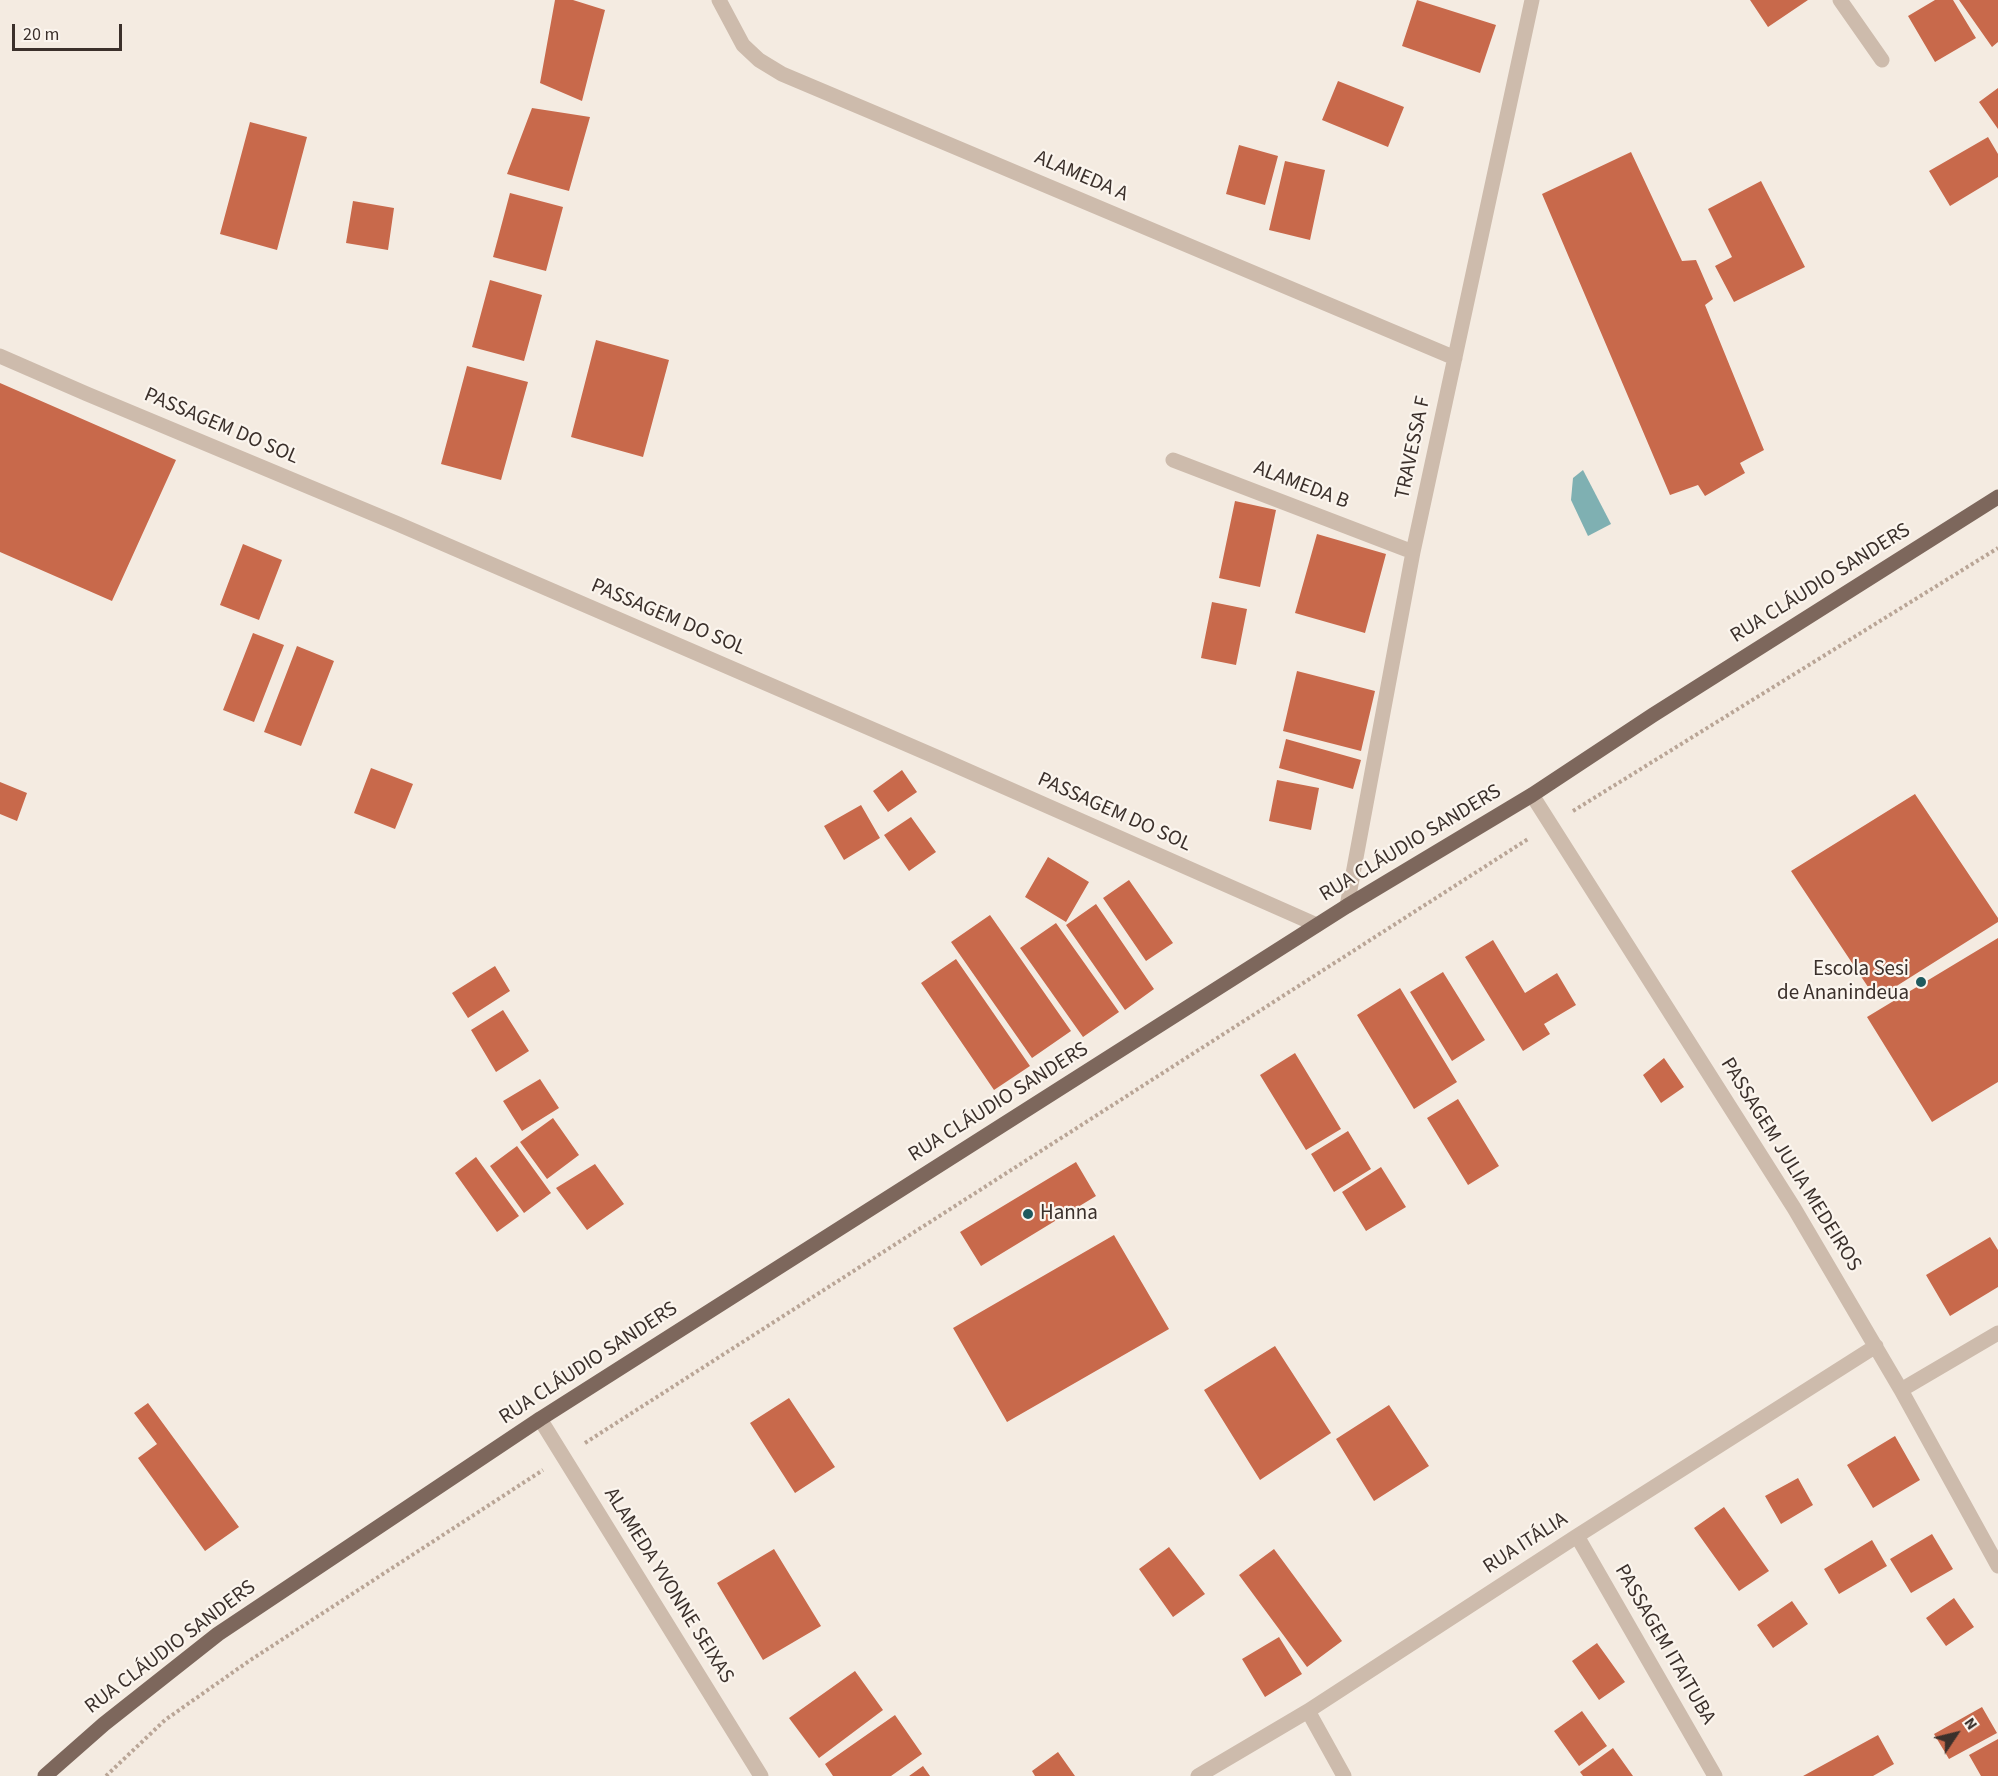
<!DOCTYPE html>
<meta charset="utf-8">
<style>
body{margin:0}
#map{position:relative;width:1998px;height:1776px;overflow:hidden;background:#f4ebe1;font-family:"Source Sans 3",sans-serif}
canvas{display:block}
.north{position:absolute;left:1926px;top:1704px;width:60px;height:60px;-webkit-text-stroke:4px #fbf5ee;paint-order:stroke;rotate:55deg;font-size:16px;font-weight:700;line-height:24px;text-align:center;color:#3b302b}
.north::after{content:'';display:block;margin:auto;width:21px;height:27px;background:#3b302b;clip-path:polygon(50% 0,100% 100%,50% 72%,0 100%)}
.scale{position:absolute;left:12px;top:24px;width:110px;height:27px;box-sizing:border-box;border:3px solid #3b302b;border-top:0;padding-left:8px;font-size:18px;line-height:21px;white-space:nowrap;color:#3b302b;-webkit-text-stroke:4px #fbf5ee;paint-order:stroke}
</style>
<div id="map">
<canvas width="1998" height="1776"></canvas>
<div class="north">N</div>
<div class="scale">20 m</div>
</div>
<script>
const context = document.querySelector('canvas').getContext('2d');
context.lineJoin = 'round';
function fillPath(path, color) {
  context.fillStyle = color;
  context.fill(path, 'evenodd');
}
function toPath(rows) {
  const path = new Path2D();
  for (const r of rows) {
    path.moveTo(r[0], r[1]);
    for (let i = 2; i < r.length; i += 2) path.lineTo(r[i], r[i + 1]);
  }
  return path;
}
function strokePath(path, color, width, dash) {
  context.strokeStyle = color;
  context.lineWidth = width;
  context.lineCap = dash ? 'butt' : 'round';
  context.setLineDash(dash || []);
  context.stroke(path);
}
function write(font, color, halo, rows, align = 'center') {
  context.font = font + ' "Source Sans 3",sans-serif';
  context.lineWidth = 4.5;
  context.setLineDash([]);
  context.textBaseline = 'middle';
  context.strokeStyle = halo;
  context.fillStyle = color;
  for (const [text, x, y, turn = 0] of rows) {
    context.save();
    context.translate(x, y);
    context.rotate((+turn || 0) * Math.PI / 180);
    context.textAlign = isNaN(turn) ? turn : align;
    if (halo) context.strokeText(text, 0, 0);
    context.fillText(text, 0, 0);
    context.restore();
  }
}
fillPath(toPath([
 [1583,470,1611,524,1588,536,1571,500,1573,478]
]), '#7fb0b2');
fillPath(toPath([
 [555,0,573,0,605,10,582,101,540,83],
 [1417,0,1496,25,1480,73,1402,46],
 [1750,0,1808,0,1768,27],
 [1935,0,1953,0,1976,38,1935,62,1908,16],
 [1959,0,1998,0,1998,42,1992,47],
 [1338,81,1404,107,1388,147,1322,120],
 [1998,88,1998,129,1979,102],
 [532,108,590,117,569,191,507,174],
 [250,122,307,137,277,250,220,234],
 [1988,137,1998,154,1998,177,1950,206,1929,171],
 [1239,145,1278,156,1265,205,1226,194],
 [1631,152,1682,261,1696,260,1713,299,1705,305,1764,450,1740,463,1745,473,1705,496,1698,485,1670,495,1542,194],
 [1285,161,1325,170,1310,240,1269,230],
 [1761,181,1805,267,1734,302,1715,266,1732,257,1708,209],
 [510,193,563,207,546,271,493,257],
 [353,201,394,208,388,250,346,243],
 [490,280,542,295,524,361,472,347],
 [596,340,669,360,643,457,571,437],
 [467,366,528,382,501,480,441,464],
 [0,383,176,460,112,601,0,552],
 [1235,501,1276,510,1260,587,1219,578],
 [1317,534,1386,554,1365,633,1295,613],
 [243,544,282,560,259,620,220,605],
 [1212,602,1247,609,1236,665,1201,658],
 [253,633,284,645,254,722,223,710],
 [297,646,334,661,301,746,264,732],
 [1297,671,1375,691,1361,751,1283,731],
 [1286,739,1361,760,1353,789,1279,768],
 [371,768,413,784,395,829,354,813],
 [902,770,917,792,888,812,873,791],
 [1277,780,1319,788,1311,830,1269,821],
 [0,782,27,793,17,821,0,814],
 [1915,794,1998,918,1998,922,1876,999,1791,871],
 [861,805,880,838,844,860,824,826],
 [911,817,936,852,909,871,884,835],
 [1048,857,1089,882,1066,922,1025,897],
 [1129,880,1173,943,1146,961,1103,898],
 [1096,904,1154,989,1125,1010,1066,925],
 [990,915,1071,1031,1032,1058,951,942],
 [1056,923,1119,1012,1083,1037,1020,948],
 [1998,938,1998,1082,1932,1122,1867,1017],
 [1493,940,1525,993,1557,973,1576,1005,1544,1024,1550,1034,1523,1051,1465,957],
 [956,959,1030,1066,994,1090,921,983],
 [495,966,510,991,468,1018,452,993],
 [1443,972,1485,1040,1452,1061,1410,992],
 [1400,988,1457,1082,1414,1109,1357,1015],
 [503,1010,529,1051,496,1072,471,1030],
 [1295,1053,1341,1129,1306,1150,1260,1075],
 [1664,1058,1684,1087,1661,1103,1643,1075],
 [540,1079,559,1108,522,1131,503,1101],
 [1458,1099,1499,1166,1468,1185,1427,1118],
 [553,1118,579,1155,547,1179,520,1142],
 [1348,1131,1371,1169,1334,1192,1311,1154],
 [517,1146,551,1193,524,1213,490,1166],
 [476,1157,519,1216,497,1232,455,1173],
 [1076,1162,1096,1196,981,1266,960,1232],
 [595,1164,624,1204,587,1230,556,1188],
 [1381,1167,1406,1207,1366,1231,1342,1192],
 [1114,1235,1169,1329,1007,1422,953,1328],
 [1990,1237,1998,1250,1998,1287,1950,1316,1926,1275],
 [1275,1346,1331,1433,1260,1480,1204,1390],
 [789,1398,835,1467,795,1493,750,1423],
 [148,1403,239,1527,205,1551,138,1458,157,1444,134,1413],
 [1389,1405,1429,1466,1374,1501,1336,1439],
 [1895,1436,1920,1480,1873,1508,1847,1465],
 [1798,1478,1813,1505,1781,1524,1765,1496],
 [1724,1507,1769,1571,1739,1591,1694,1528],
 [1932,1534,1953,1569,1911,1593,1890,1559],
 [1872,1540,1887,1566,1839,1594,1824,1569],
 [1169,1547,1205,1594,1173,1617,1139,1569],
 [774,1549,821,1626,763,1660,717,1583],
 [1274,1549,1342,1641,1307,1667,1239,1575],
 [1954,1598,1974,1627,1946,1646,1926,1618],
 [1792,1601,1808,1624,1773,1648,1757,1625],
 [1279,1637,1302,1674,1265,1697,1242,1659],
 [1597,1643,1625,1682,1599,1700,1572,1661],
 [855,1671,883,1710,819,1758,789,1718],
 [1982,1707,1997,1733,1949,1759,1934,1734],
 [1582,1711,1607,1746,1579,1766,1554,1731],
 [895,1715,922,1754,891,1776,833,1776,825,1764],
 [1878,1735,1894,1764,1873,1776,1803,1776],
 [1998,1739,1998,1776,1981,1776,1969,1755],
 [1613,1748,1633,1776,1583,1776,1580,1772],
 [1058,1752,1075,1776,1035,1776,1032,1771],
 [923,1766,930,1776,909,1776]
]), '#c8694b');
strokePath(toPath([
 [1573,811,1998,548],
 [585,1443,1528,839],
 [106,1776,165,1720,249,1661,543,1470]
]), '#b9a596', 4, [3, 3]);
strokePath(toPath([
 [719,0,743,45,759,60,782,74,1455,358],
 [1840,0,1882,60],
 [0,356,87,394,398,524,941,759,1317,925],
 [1173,460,1413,552],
 [1532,795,1794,1208,1901,1390,1998,1566],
 [1347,906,1413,552,1532,0],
 [1901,1390,1998,1333],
 [540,1419,761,1776],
 [1577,1536,1715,1776],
 [1308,1711,1344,1776],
 [1198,1776,1308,1711,1577,1536,1876,1346]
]), '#cdbbac', 15);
strokePath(toPath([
 [45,1776,104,1724,218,1634,540,1419,1347,906,1532,795,1653,715,1998,497]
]), '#7d675c', 15);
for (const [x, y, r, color] of [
 [1921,982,6,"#1f5a5e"],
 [1028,1214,6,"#1f5a5e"]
]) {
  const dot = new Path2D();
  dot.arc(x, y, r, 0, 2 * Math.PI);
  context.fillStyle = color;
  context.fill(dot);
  strokePath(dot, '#fbf5ee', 2);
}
write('21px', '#3b302b', '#fbf5ee', [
 ["ALAMEDA A",1081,177,23],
 ["PASSAGEM DO SOL",221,427,23],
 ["TRAVESSA F",1414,448,-78],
 ["ALAMEDA B",1301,486,21],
 ["RUA CLÁUDIO SANDERS",1821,584,-32],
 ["PASSAGEM DO SOL",668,618,23],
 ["PASSAGEM DO SOL",1114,813,24],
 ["RUA CLÁUDIO SANDERS",1411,844,-31],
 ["RUA CLÁUDIO SANDERS",999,1103,-32],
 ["PASSAGEM JULIA MEDEIROS",1790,1165,58],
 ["RUA CLÁUDIO SANDERS",589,1364,-33],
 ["RUA ITÁLIA",1526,1544,-33],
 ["ALAMEDA YVONNE SEIXAS",668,1586,58],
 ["PASSAGEM ITAITUBA",1664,1645,60],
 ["RUA CLÁUDIO SANDERS",171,1648,-37]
]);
write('21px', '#3b302b', '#fbf5ee', [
 ["Escola Sesi",1909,970],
 ["de Ananindeua",1909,994],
 ["Hanna",1040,1214,"left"]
], 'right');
</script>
